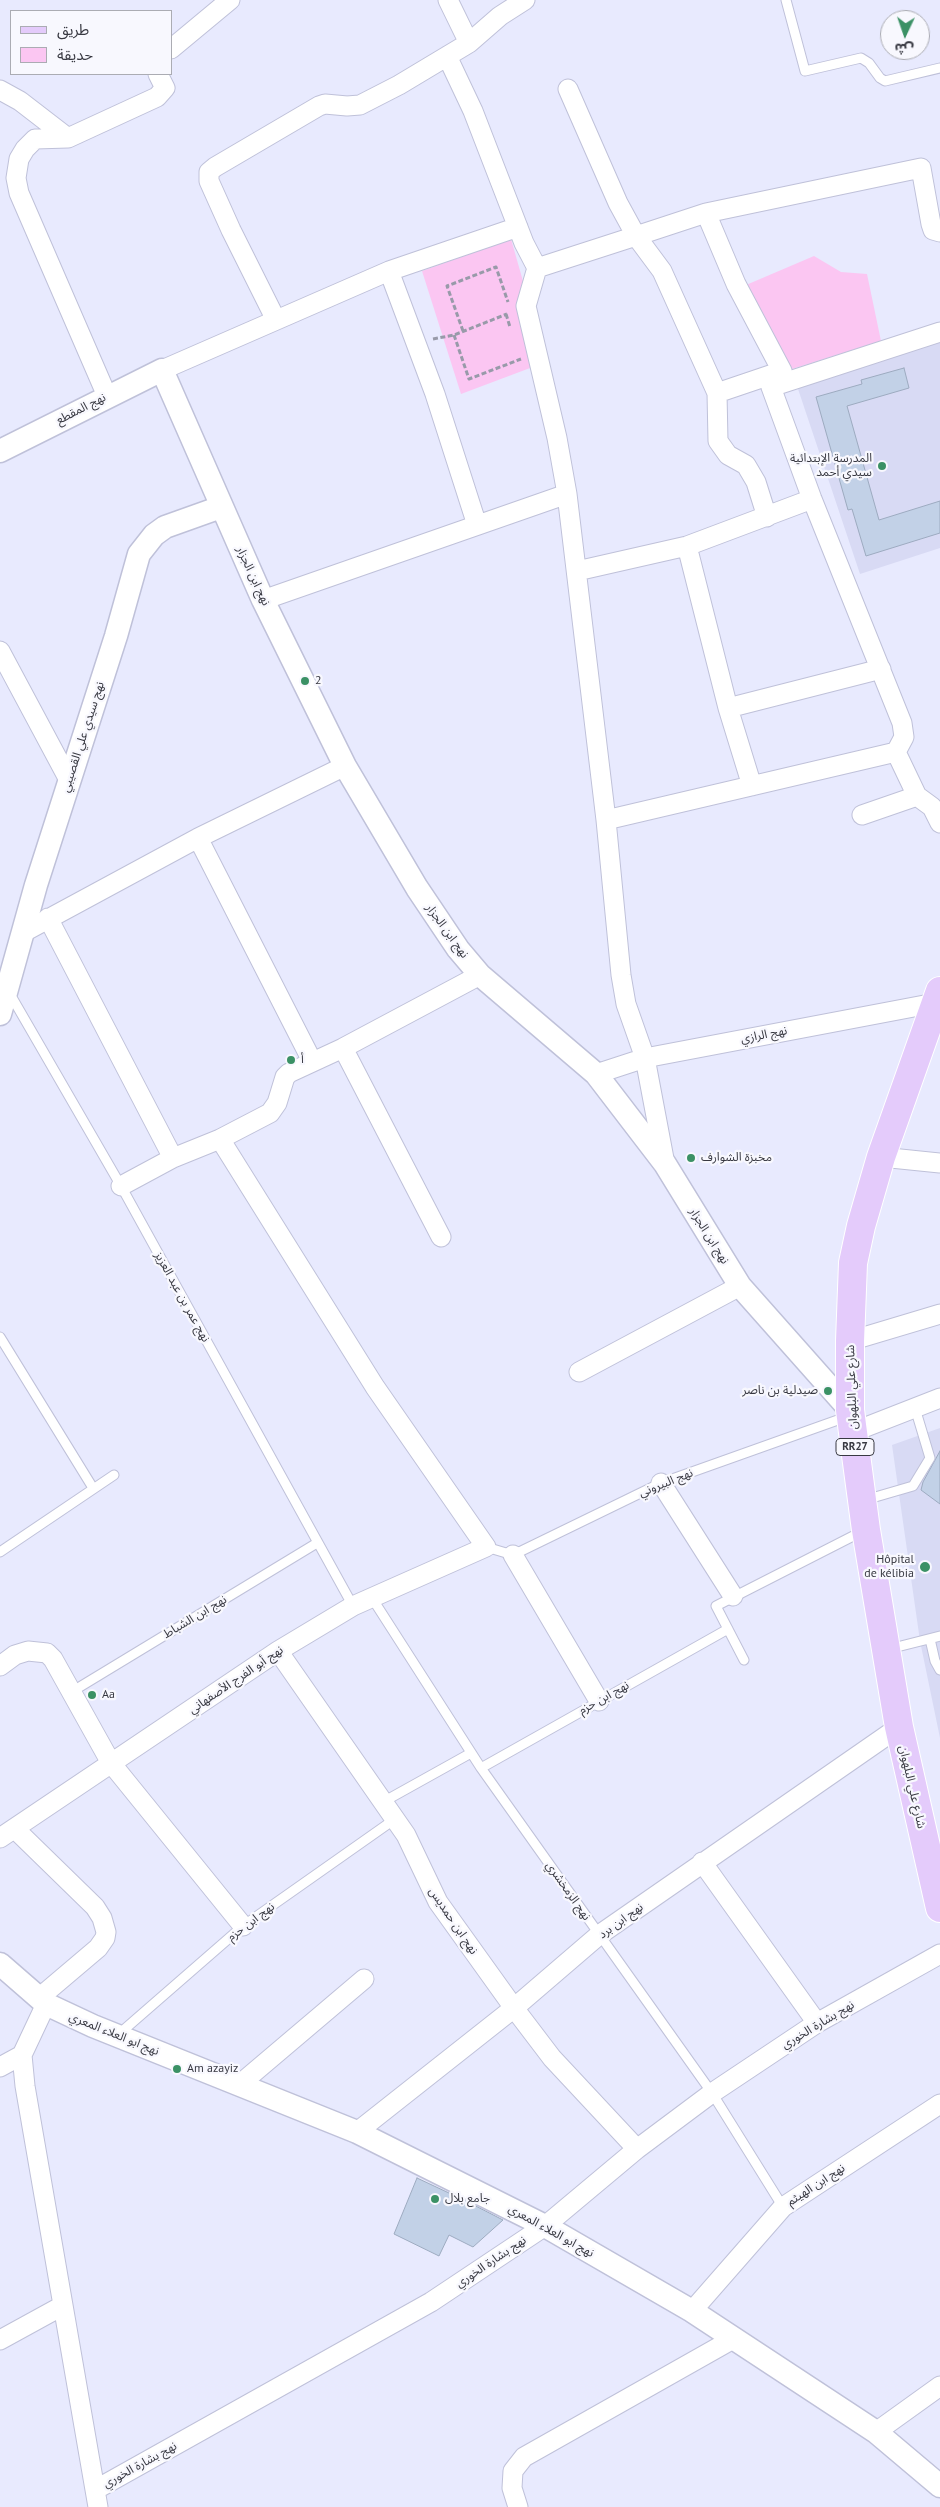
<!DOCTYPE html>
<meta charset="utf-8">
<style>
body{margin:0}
#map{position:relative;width:940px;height:2507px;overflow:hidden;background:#e8eafe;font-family:"PT Sans","Noto Sans Arabic",sans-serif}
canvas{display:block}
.legend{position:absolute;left:10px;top:10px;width:162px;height:65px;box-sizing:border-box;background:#f8f8fe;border:1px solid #abacb3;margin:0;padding:6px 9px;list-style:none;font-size:15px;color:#383942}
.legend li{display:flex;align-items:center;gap:10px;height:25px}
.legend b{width:25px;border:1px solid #abacb3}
.north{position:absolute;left:880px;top:10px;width:50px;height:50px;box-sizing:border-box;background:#f8f8fe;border:1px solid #abacb3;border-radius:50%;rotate:183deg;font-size:14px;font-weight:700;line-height:20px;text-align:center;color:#383942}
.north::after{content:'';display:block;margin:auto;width:18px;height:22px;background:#3b9165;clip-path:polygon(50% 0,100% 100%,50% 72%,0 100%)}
</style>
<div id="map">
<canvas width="940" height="2507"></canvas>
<ul class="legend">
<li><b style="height:6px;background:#e4cbfb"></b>طريق</li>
<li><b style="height:14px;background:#fbc6f2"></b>حديقة</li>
</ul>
<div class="north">ش</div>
</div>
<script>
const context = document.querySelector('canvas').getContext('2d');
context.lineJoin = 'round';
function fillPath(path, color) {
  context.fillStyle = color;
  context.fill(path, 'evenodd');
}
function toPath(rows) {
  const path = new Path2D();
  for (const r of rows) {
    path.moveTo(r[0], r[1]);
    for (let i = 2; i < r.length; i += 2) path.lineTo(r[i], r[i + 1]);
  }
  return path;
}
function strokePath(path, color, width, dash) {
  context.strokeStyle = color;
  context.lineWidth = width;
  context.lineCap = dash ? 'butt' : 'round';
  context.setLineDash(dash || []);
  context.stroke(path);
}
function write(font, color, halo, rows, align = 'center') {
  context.font = font + ' "PT Sans","Noto Sans Arabic",sans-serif';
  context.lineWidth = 4.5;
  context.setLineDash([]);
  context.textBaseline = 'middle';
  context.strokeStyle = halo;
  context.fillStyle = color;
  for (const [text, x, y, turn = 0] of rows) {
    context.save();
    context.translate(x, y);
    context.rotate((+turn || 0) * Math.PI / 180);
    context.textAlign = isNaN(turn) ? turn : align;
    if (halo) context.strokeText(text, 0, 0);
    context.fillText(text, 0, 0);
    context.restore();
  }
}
fillPath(toPath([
 [940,337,940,548,860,574,796,383],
 [940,1428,940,1738,920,1641,892,1445]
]), '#d8daf4');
fillPath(toPath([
 [511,239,546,362,461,394,422,271],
 [814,256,841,272,867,274,881,341,792,369,746,285]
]), '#fbc6f2');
const building = toPath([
 [904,368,909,388,847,406,879,520,940,501,940,533,866,556,852,509,848,510,816,397,862,384,861,380,904,368],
 [940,1451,940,1504,921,1490,923,1482,940,1451],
 [417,2178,466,2201,503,2220,473,2247,449,2235,439,2256,394,2234,417,2178]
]);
fillPath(building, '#c2d1e7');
strokePath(building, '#9dabc0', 1);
const service = toPath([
 [786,0,805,71,861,58,869,63,880,78,885,81,940,68],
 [10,994,121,1186,353,1606],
 [0,1337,93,1488],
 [865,1500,913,1486,930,1458,915,1408],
 [486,1547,513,1555,661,1483,849,1416],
 [0,1552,114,1475],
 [372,1598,481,1768,712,2093,783,2207],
 [930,1639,935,1661,940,1670],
 [889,1649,940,1636],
 [744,1660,716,1606,863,1531],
 [73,1691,317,1543],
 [481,1768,728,1629],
 [383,1802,471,1753],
 [119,2034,243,1926,395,1819]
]);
const minor = toPath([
 [448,0,469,43],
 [171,49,230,0],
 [447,56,473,111,524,243,537,268,526,306,557,438,567,494,606,820,621,975,626,1004,645,1058,665,1164],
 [568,89,618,203,636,236,706,213,921,168,931,224,933,230,940,232],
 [0,90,20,101,68,138],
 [537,268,636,236,662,271,717,393,718,441,728,455,746,465,756,482,767,517],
 [389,271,435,394,477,525],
 [276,320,231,230,209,181,209,172,215,167,319,106,325,104,347,106,360,105,399,85,469,43,500,16,525,0],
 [162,370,389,271,518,227],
 [771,387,940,332],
 [717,393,782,371],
 [107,396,19,193,16,178,19,159,25,149,35,139,68,138,157,97,165,88,158,74],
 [687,546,728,708,752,786],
 [577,571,687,546,812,499],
 [263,600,567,494],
 [0,651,69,780],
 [728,708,881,669],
 [896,752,917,796],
 [862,815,917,796,932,807,940,823],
 [606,820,896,752,904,737,902,723,812,499,771,387,782,371,736,284,706,213],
 [198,838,312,1061],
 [48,918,173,1158],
 [24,932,198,838,345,766],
 [343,1048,441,1237],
 [596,1074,645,1058,935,1003],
 [881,1157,940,1163],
 [121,1186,173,1158,220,1139,270,1113,277,1103,285,1077,289,1073,343,1048,480,975],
 [850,1341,940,1314],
 [579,1372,740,1286],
 [853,1432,940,1398],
 [661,1483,733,1596],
 [513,1555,599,1701],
 [278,1651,406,1835,438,1902,514,2008,552,2058,637,2149],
 [0,1666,15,1655,28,1651,47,1653,53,1659,111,1763,243,1926],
 [15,1829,95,1907,102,1918,106,1932,105,1938,98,1948,39,1998],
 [0,1838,278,1651,353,1606,486,1547,375,1387,220,1139],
 [702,1862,817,2023],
 [46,2004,22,2055,25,2086,98,2507],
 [0,2067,22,2055],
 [239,2085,364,1979],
 [357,2132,514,2008,599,1935,899,1727],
 [692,2311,783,2207,940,2104],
 [0,2340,62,2306],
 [876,2432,940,2386],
 [95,2490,431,2302,545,2226,637,2149,712,2093,817,2023,940,1954],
 [518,2507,512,2488,513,2471,524,2457,733,2339]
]);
const tertiary = toPath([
 [0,451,162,370,263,600,345,766,417,888,458,949,480,975,596,1074,665,1164,740,1286,850,1410],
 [0,1014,36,885,116,636,139,554,154,535,165,527,221,507],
 [0,1964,46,2004,93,2026,357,2132,545,2226,692,2311,876,2432,940,2486]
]);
const primary = toPath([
 [940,991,881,1157,861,1226,853,1263,850,1341,850,1410,866,1530,899,1727,940,1908]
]);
strokePath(service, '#bfc1d9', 11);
strokePath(minor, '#bfc1d9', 21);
strokePath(tertiary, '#bfc1d9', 25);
strokePath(primary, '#fff', 30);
strokePath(toPath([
 [506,314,510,327],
 [463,331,447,286,496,267,508,302],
 [454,335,469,379,521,359],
 [433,339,454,335,507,314]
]), '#989aa9', 3, [5, 2.5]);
strokePath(service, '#fff', 9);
strokePath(minor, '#fff', 19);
strokePath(tertiary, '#fff', 22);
strokePath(primary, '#e4cbfb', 28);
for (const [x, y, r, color] of [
 [882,466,5,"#3b9165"],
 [305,681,5,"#3b9165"],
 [291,1060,5,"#3b9165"],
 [691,1158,5,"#3b9165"],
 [828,1391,5,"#3b9165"],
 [925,1567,6,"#3b9165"],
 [92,1695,5,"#3b9165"],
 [177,2069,5,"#3b9165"],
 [435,2199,5,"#3b9165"]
]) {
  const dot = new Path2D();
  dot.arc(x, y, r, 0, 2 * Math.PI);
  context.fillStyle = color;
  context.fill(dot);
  strokePath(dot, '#f8f8fe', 2);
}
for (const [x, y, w] of [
 [855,1447,38]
]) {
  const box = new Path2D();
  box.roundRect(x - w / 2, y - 8.5, w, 17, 4);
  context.fillStyle = '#f8f8fe';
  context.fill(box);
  strokePath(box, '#383942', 1);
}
write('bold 11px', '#383942', null, [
 ["RR27",855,1447]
]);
write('12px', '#383942', '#f8f8fe', [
 ["نهج المقطع",81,409,-27],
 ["نهج ابن الجزار",253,576,65],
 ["نهج سيدي علي القصيبي",83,737,-72],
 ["نهج ابن الجزار",447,931,54],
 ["نهج الرازي",764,1035,-11],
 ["نهج ابن الجزار",709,1236,58],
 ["نهج عمر بن عبد العزيز",182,1297,61],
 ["شارع علي البلهوان",852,1387,-92],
 ["نهج البيروني",666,1483,-22],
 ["نهج ابن الشباط",195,1617,-31],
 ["نهج أبو الفرج الأصفهاني",236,1680,-34],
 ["نهج ابن حزم",604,1698,-29],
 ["شارع علي البلهوان",912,1787,77],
 ["نهج الزمخشري",568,1891,55],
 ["نهج ابن حمديس",453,1921,56],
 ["نهج ابن برد",621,1921,-36],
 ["نهج ابن حزم",251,1922,-37],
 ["نهج بشارة الخوري",818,2025,-31],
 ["نهج ابو العلاء المعري",114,2034,22],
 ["نهج ابن الهيثم",816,2185,-33],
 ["نهج ابو العلاء المعري",551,2231,29],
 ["نهج بشارة الخوري",491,2262,-34],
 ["نهج بشارة الخوري",140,2465,-29]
]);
write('12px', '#383942', '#f8f8fe', [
 ["المدرسة الإبتدائية",872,459,"right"],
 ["سيدي أحمد",872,473,"right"],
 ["2",315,681],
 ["أ",301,1060],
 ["مخبزة الشوارف",701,1158],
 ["صيدلية بن ناصر",818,1391,"right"],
 ["Hôpital",914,1560,"right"],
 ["de kélibia",914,1574,"right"],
 ["Aa",102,1695],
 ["Am azayiz",187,2069],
 ["جامع بلال",445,2199]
], 'left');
</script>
